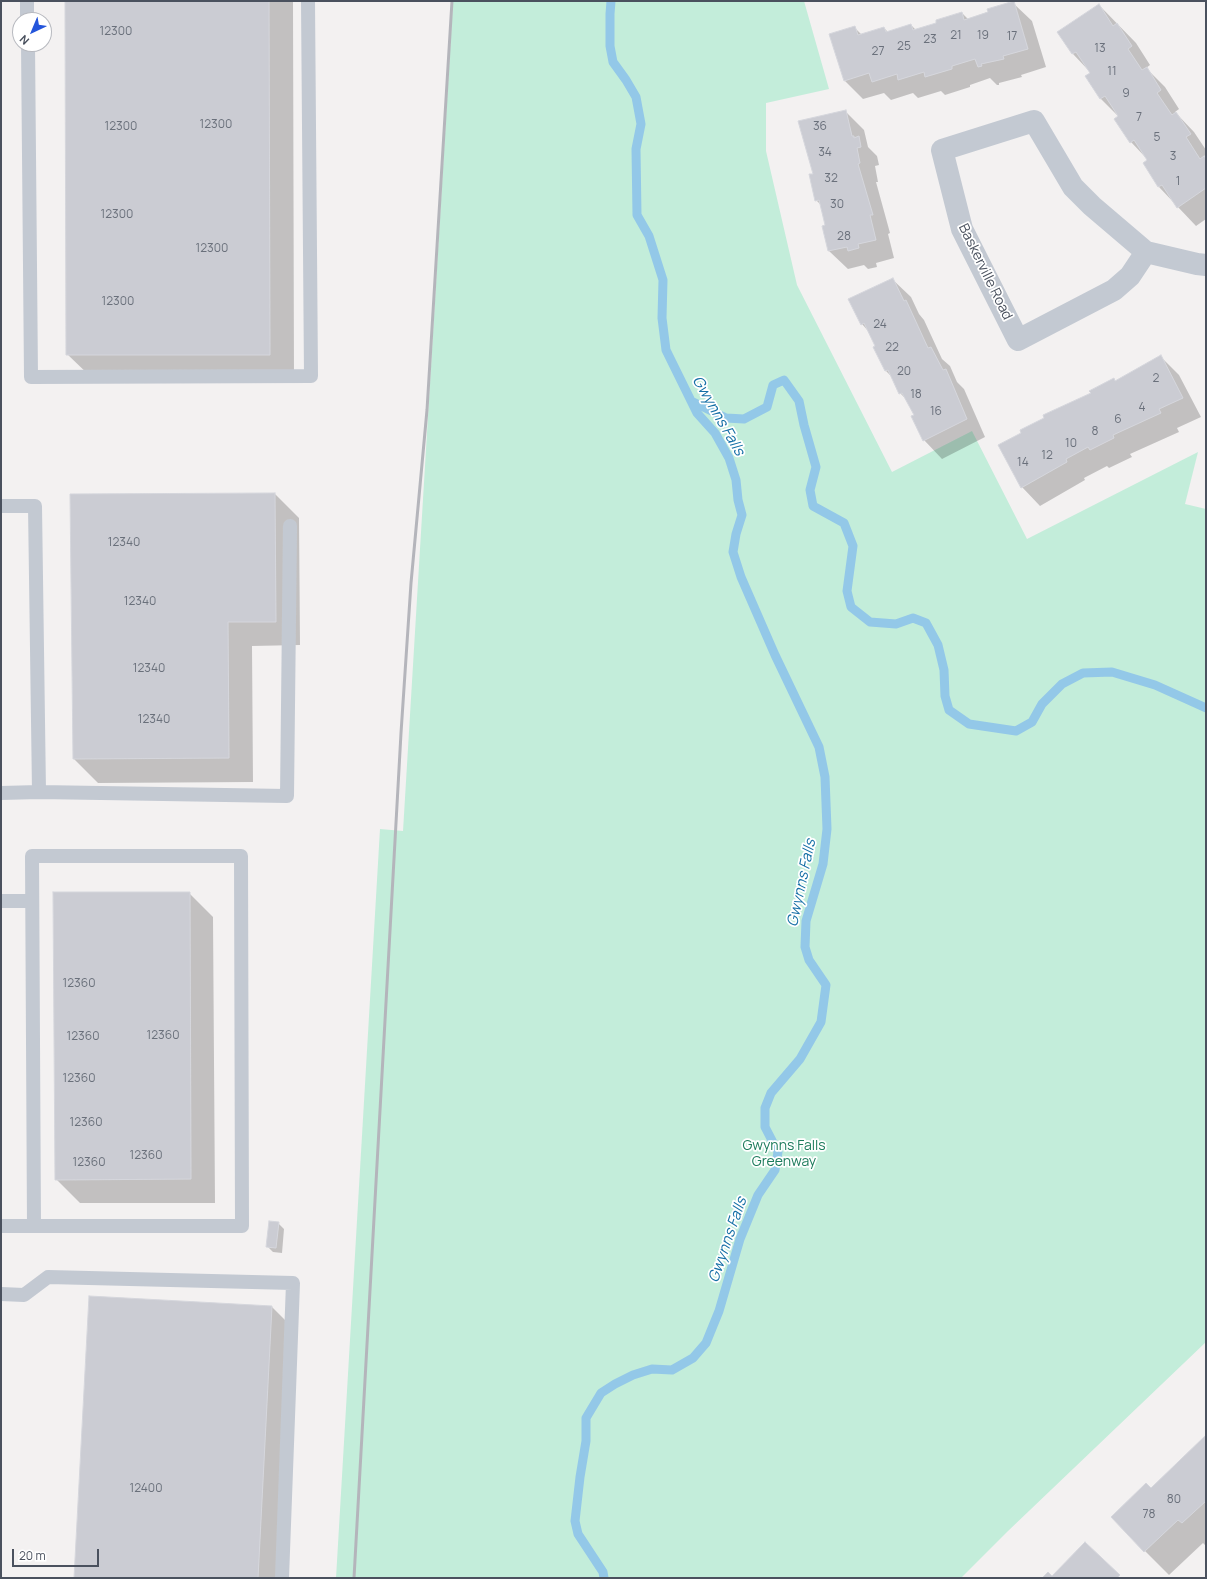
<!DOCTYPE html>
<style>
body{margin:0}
#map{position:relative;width:1207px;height:1579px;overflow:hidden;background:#f3f1f1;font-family:Manrope,sans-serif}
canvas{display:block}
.frame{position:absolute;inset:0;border:2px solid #4a515e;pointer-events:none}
.north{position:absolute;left:12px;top:12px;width:40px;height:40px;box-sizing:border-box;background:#fff;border:1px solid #b7b9bf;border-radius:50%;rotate:224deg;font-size:11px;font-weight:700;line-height:16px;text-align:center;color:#4a515e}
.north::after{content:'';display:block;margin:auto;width:14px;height:18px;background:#2455db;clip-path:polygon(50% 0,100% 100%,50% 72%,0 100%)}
.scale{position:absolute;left:12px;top:1549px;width:87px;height:18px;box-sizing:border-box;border:2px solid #4a515e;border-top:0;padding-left:5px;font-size:12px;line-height:14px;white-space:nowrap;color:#4a515e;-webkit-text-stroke:3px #fff;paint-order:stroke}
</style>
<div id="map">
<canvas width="1207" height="1579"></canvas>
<div class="frame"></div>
<div class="north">N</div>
<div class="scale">20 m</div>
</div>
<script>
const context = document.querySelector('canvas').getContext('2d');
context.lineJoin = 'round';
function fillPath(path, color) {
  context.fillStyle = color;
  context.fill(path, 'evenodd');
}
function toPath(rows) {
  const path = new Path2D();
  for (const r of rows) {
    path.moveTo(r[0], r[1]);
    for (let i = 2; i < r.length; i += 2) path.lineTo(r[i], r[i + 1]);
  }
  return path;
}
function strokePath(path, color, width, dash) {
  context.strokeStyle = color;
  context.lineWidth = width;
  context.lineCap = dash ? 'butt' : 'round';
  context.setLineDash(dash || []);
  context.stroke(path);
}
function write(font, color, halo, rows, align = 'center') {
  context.font = font + ' Manrope,sans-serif';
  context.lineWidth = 3.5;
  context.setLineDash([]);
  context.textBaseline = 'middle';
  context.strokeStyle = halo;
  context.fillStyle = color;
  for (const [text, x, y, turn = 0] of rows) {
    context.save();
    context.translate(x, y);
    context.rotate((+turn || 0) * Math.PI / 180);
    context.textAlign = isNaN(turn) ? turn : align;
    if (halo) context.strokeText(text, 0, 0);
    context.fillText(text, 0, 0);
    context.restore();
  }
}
fillPath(toPath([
 [453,1,804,1,829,89,766,103,766,151,797,285,892,472,972,431,1027,539,1198,452,1185,504,1206,509,1206,1342,1008,1531,961,1578,336,1578,380,829,403,831]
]), '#c3edda');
fillPath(toPath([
 [66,1,293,1,294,379,92,378,67,354],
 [1013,3,1032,21,1046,67,1021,75,1022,77,999,83,999,85,997,85,990,78,970,85,970,87,945,95,941,91,918,98,913,93,891,100,884,93,863,99,845,81,855,28,862,35,884,28,888,32,911,25,916,30,938,23,962,13,968,19],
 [1099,5,1136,43,1150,65,1146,68,1165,87,1179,109,1175,112,1194,132,1206,150,1206,155,1204,156,1206,159,1206,219,1196,226,1159,187,1148,160,1131,142,1119,117,1101,99,1086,76,1091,73,1073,54,1058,32],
 [845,111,864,130,868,147,877,156,879,165,875,166,878,182,876,182,890,233,888,234,894,258,876,263,877,267,868,269,864,265,848,269,829,251,827,225,822,206,816,200,814,174],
 [892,279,911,297,919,314,924,320,942,359,950,366,957,382,964,389,985,437,942,459,924,440,915,416,907,400,900,393,892,377,886,371,874,347,877,346,869,332,862,324],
 [1160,356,1179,375,1201,417,1177,428,1179,432,1130,454,1132,457,1109,468,1107,466,1084,478,1085,480,1040,506,1022,487,1092,394,1114,379,1116,382],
 [275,494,299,518,300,645,252,646,253,782,98,783,74,759],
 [189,893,213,917,215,1203,80,1203,56,1179],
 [278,1223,284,1229,282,1253,273,1252,267,1246],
 [272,1307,296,1331,283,1578,75,1578],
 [1206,1437,1206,1546,1203,1543,1169,1575,1145,1551,1151,1489]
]), '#0003');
strokePath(toPath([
 [691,401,726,418,744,419,767,407,773,385,784,380,799,401,804,425,816,467,810,490,813,506,844,523,853,546,847,591,851,607,870,622,896,624,913,618,926,623,938,645,944,670,945,696,949,710,969,724,1016,731,1032,722,1042,704,1062,684,1083,673,1112,672,1155,685,1206,708],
 [604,1578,603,1572,578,1534,575,1521,580,1477,586,1441,586,1418,601,1393,615,1384,633,1375,652,1369,672,1370,693,1358,706,1343,719,1311,740,1239,758,1195,775,1170,778,1152,765,1127,765,1108,771,1093,800,1059,821,1022,826,985,809,960,805,947,806,921,823,864,827,829,825,777,819,747,775,655,741,577,733,552,736,534,742,515,738,500,736,480,729,458,715,433,697,413,666,350,662,318,663,280,649,236,637,215,636,149,641,124,636,97,626,80,613,62,610,46,610,14,611,1]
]), '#93c8e8', 9);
const building = toPath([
 [65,1,269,1,270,355,66,355,65,1],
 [1014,1,1028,49,1003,56,1004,59,981,64,982,66,978,67,975,59,952,66,952,69,925,77,924,72,898,80,897,74,872,82,869,73,844,81,829,34,855,26,858,35,884,27,886,32,911,24,913,30,936,23,936,20,962,12,964,20,988,12,987,9,1014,1],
 [1099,4,1113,26,1117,23,1132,46,1128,49,1142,70,1147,67,1161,90,1157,93,1172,115,1176,112,1191,134,1186,137,1200,159,1204,156,1206,159,1206,188,1177,208,1162,185,1158,187,1143,163,1147,160,1134,140,1130,143,1114,119,1118,116,1105,96,1100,99,1085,76,1090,73,1076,52,1072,54,1057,32,1099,4],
 [846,110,852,136,854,136,854,138,859,136,861,147,857,148,860,163,858,164,873,215,870,215,876,240,858,244,859,248,848,251,847,247,828,251,822,226,825,225,819,200,815,201,809,174,813,174,798,121,846,110],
 [893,278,904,301,906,300,928,348,931,347,943,370,946,369,967,419,923,441,911,416,914,415,902,393,899,394,888,370,885,371,873,347,875,346,864,323,861,325,848,299,893,278],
 [1161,355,1183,398,1159,409,1161,413,1113,435,1114,438,1090,450,1088,447,1066,459,1067,462,1021,488,998,445,1021,433,1020,430,1044,418,1043,415,1091,393,1089,391,1114,378,1115,381,1161,355],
 [275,493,276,622,228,622,229,758,73,759,70,494,275,493],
 [53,892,190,892,191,1179,55,1180,53,892],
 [269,1221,279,1222,276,1248,266,1247,269,1221],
 [89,1296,272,1306,258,1578,74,1578,89,1296],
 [1206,1435,1206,1501,1182,1523,1178,1520,1144,1552,1111,1517,1146,1483,1151,1488,1206,1435],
 [1085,1542,1120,1575,1117,1578,1042,1578,1048,1572,1052,1576,1085,1542]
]);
fillPath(building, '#cbccd3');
strokePath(building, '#d5d6dc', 1);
strokePath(toPath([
 [27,1,27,20],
 [28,44,31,377,311,376,308,1],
 [1,506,35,506,39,792,1,793],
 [39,792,287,796,290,526],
 [1,901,32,901],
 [1,1226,242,1226,241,856,32,856,34,1226],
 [1,1294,24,1295,48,1277,293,1283,282,1578]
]), '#c3c9d2', 14);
strokePath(toPath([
 [1146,252,1130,276,1114,290,1018,340,962,229,942,150,1034,121,1073,187,1092,206,1146,252,1197,264,1206,265]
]), '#c3c9d2', 22);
strokePath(toPath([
 [354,1578,401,733,411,583,427,410,452,1]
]), '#b4b5bb', 3);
write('12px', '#6a707b', null, [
 ["12300",116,32],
 ["21",956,36],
 ["19",983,36],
 ["17",1012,37],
 ["23",930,40],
 ["25",904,47],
 ["13",1100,49],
 ["27",878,52],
 ["11",1112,72],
 ["9",1126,94],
 ["7",1139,118],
 ["12300",216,125],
 ["12300",121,127],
 ["36",820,127],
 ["5",1157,138],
 ["34",825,153],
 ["3",1173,157],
 ["32",831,179],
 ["1",1178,182],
 ["30",837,205],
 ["12300",117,215],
 ["28",844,237],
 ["12300",212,249],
 ["12300",118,302],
 ["24",880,325],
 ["22",892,348],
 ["20",904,372],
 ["2",1156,379],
 ["18",916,395],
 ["4",1142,408],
 ["16",936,412],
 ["6",1118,420],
 ["8",1095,432],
 ["10",1071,444],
 ["12",1047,456],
 ["14",1023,463],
 ["12340",124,543],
 ["12340",140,602],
 ["12340",149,669],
 ["12340",154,720],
 ["12360",79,984],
 ["12360",163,1036],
 ["12360",83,1037],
 ["12360",79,1079],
 ["12360",86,1123],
 ["12360",146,1156],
 ["12360",89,1163],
 ["12400",146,1489],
 ["80",1174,1500],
 ["78",1149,1515]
]);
write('14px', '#4a515e', '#fff', [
 ["Baskerville Road",985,272,64]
]);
write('14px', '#1d7c5c', '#fff', [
 ["Gwynns Falls",784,1146],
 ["Greenway",784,1162]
]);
write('italic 15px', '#156fa6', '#fff', [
 ["Gwynns Falls",718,416,60],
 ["Gwynns Falls",802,883,-78],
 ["Gwynns Falls",728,1240,-71]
]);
</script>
